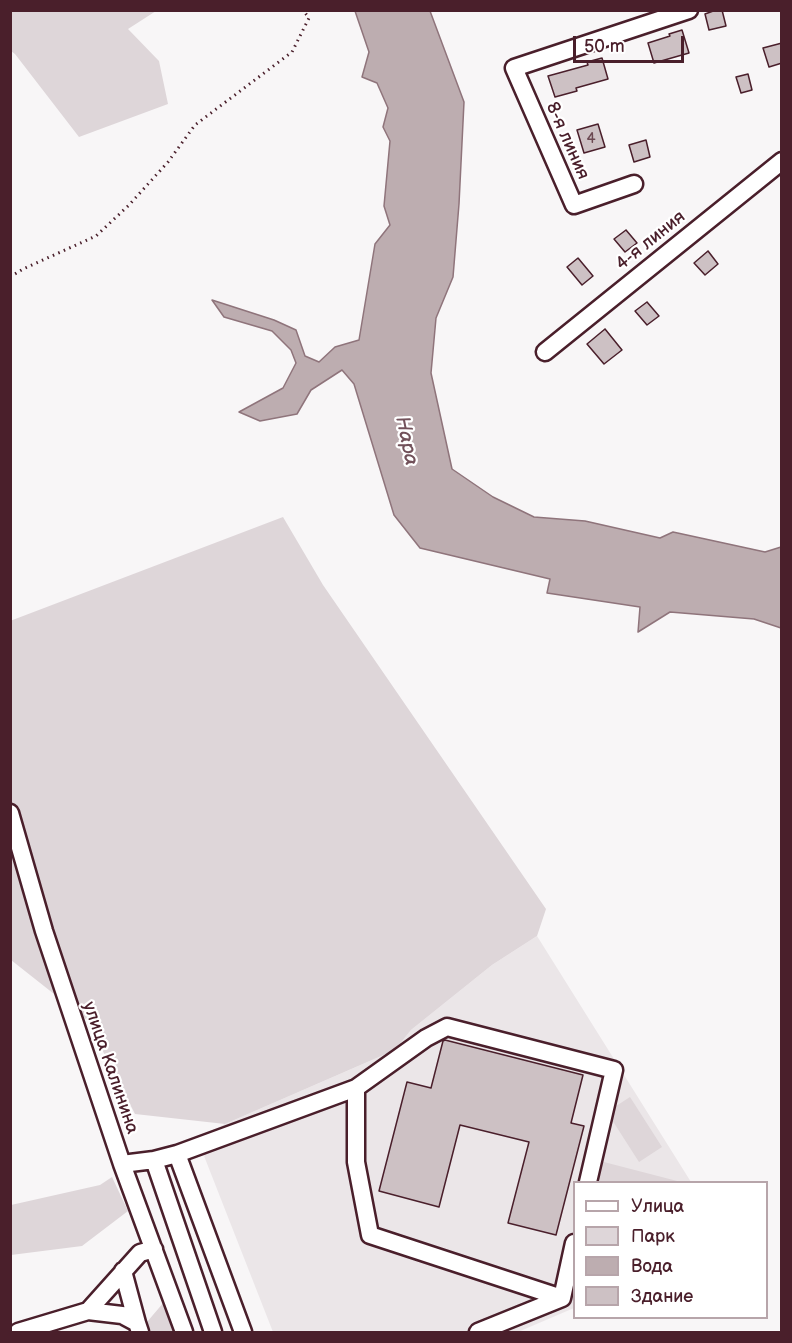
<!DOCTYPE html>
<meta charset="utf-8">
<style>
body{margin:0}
#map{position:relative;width:792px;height:1343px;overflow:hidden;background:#f8f6f7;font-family:"Balsamiq Sans",sans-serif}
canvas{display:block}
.frame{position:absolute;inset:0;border:12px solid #4a1f2b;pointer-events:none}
.legend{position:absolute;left:573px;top:1181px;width:195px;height:138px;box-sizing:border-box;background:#fff;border:2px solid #b7a5aa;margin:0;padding:8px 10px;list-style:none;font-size:18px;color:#4a1f2b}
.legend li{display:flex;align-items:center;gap:12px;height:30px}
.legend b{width:30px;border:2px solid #b7a5aa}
.scale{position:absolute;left:573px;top:36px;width:111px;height:27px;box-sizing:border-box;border:3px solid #4a1f2b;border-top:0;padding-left:8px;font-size:18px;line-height:21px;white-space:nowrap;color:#4a1f2b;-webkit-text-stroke:4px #fff;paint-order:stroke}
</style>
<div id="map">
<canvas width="792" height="1343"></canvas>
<div class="frame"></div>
<ul class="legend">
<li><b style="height:8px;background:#fff"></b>Улица</li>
<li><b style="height:16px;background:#ded6d9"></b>Парк</li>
<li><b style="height:16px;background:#bdadb0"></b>Вода</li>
<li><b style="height:16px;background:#cdc1c4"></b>Здание</li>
</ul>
<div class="scale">50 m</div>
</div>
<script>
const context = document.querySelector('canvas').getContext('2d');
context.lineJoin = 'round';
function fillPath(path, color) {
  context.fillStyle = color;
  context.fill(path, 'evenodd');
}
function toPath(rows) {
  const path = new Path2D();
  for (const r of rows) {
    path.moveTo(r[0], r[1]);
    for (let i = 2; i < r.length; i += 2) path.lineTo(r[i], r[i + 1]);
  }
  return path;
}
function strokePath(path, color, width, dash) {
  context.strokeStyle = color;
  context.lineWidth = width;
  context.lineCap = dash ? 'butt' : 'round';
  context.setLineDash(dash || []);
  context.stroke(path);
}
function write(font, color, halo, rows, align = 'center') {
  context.font = font + ' "Balsamiq Sans",sans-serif';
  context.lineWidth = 4.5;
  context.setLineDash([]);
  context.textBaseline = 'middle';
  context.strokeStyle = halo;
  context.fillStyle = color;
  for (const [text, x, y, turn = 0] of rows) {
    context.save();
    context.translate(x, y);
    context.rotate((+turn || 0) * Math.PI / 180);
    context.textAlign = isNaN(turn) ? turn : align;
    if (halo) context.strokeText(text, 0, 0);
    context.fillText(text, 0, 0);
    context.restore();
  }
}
fillPath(toPath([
 [537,936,691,1182,574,1182,574,1308,518,1332,273,1332,197,1138,225,1124,395,1050,411,1030,492,965]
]), '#ebe6e8');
fillPath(toPath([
 [10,11,156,11,128,29,159,61,168,104,79,137,15,54,11,51],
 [283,517,323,585,546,909,537,936,492,965,411,1030,395,1050,225,1124,135,1114,87,1020,11,960,10,621],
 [630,1097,662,1147,639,1162,607,1112],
 [600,1161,681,1182,595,1182],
 [112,1177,128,1211,82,1246,11,1255,11,1205,100,1185],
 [164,1302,175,1332,151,1332,147,1322]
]), '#ded6d9');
const water = toPath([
 [355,11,430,11,464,102,459,204,453,277,436,318,431,373,452,469,493,497,534,517,585,521,660,538,673,532,765,552,781,547,781,628,754,619,670,612,638,632,640,607,547,593,550,579,420,548,394,515,354,384,342,370,311,390,297,414,260,421,239,412,283,388,296,363,291,350,272,331,224,317,212,300,274,320,296,330,305,356,319,362,335,347,359,340,375,244,390,225,384,206,390,141,383,127,388,108,377,83,362,77,369,52,355,11]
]);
fillPath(water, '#bdadb0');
strokePath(water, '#8f747b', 1.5);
const building = toPath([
 [716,10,722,10,726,26,709,30,705,14,716,10],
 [682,30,689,53,654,63,648,43,670,36,669,34,682,30],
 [782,43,782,63,769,67,763,48,782,43],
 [602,58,608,79,576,88,577,91,555,97,548,76,588,65,587,62,602,58],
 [748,74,752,90,741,93,736,77,748,74],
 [598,124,605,147,584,153,577,130,598,124],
 [646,140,650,157,634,162,629,145,646,140],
 [626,230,637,243,625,252,614,239,626,230],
 [708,251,718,264,705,275,694,263,708,251],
 [578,258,593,276,582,285,567,267,578,258],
 [647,302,659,316,647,325,635,311,647,302],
 [605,329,622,350,604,364,587,344,605,329],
 [445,1040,583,1075,571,1123,584,1126,556,1235,508,1223,529,1142,460,1125,439,1207,379,1191,407,1082,431,1088,443,1041,445,1040]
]);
fillPath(building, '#cdc1c4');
strokePath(building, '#4a1f2b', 1.5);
const minor = toPath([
 [634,184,574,205,514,68,689,10],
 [545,352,782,161],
 [10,813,44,931,122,1164,184,1332],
 [356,1088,356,1162,370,1235,562,1298],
 [177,1154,243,1332],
 [154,1160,213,1332],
 [122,1164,154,1160,177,1154,356,1088,426,1038,447,1027,614,1070,588,1182],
 [123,1271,137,1323],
 [88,1311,140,1253,154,1249],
 [18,1332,88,1311,122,1315,137,1323,140,1332],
 [478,1332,562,1298,574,1243]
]);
strokePath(minor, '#4a1f2b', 21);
strokePath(toPath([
 [10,277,23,269,96,236,129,205,168,162,195,125,292,52,309,18,303,10]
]), '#4a1f2b', 3, [1.5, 4.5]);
strokePath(minor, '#fff', 16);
write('15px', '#6b4851', null, [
 ["4",591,139]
]);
write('18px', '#4a1f2b', '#fff', [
 ["8-я линия",567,141,66],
 ["4-я линия",651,241,-39],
 ["улица Калинина",110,1068,71]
]);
write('italic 20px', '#72515a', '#fff', [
 ["Нара",406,441,78]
]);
</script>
